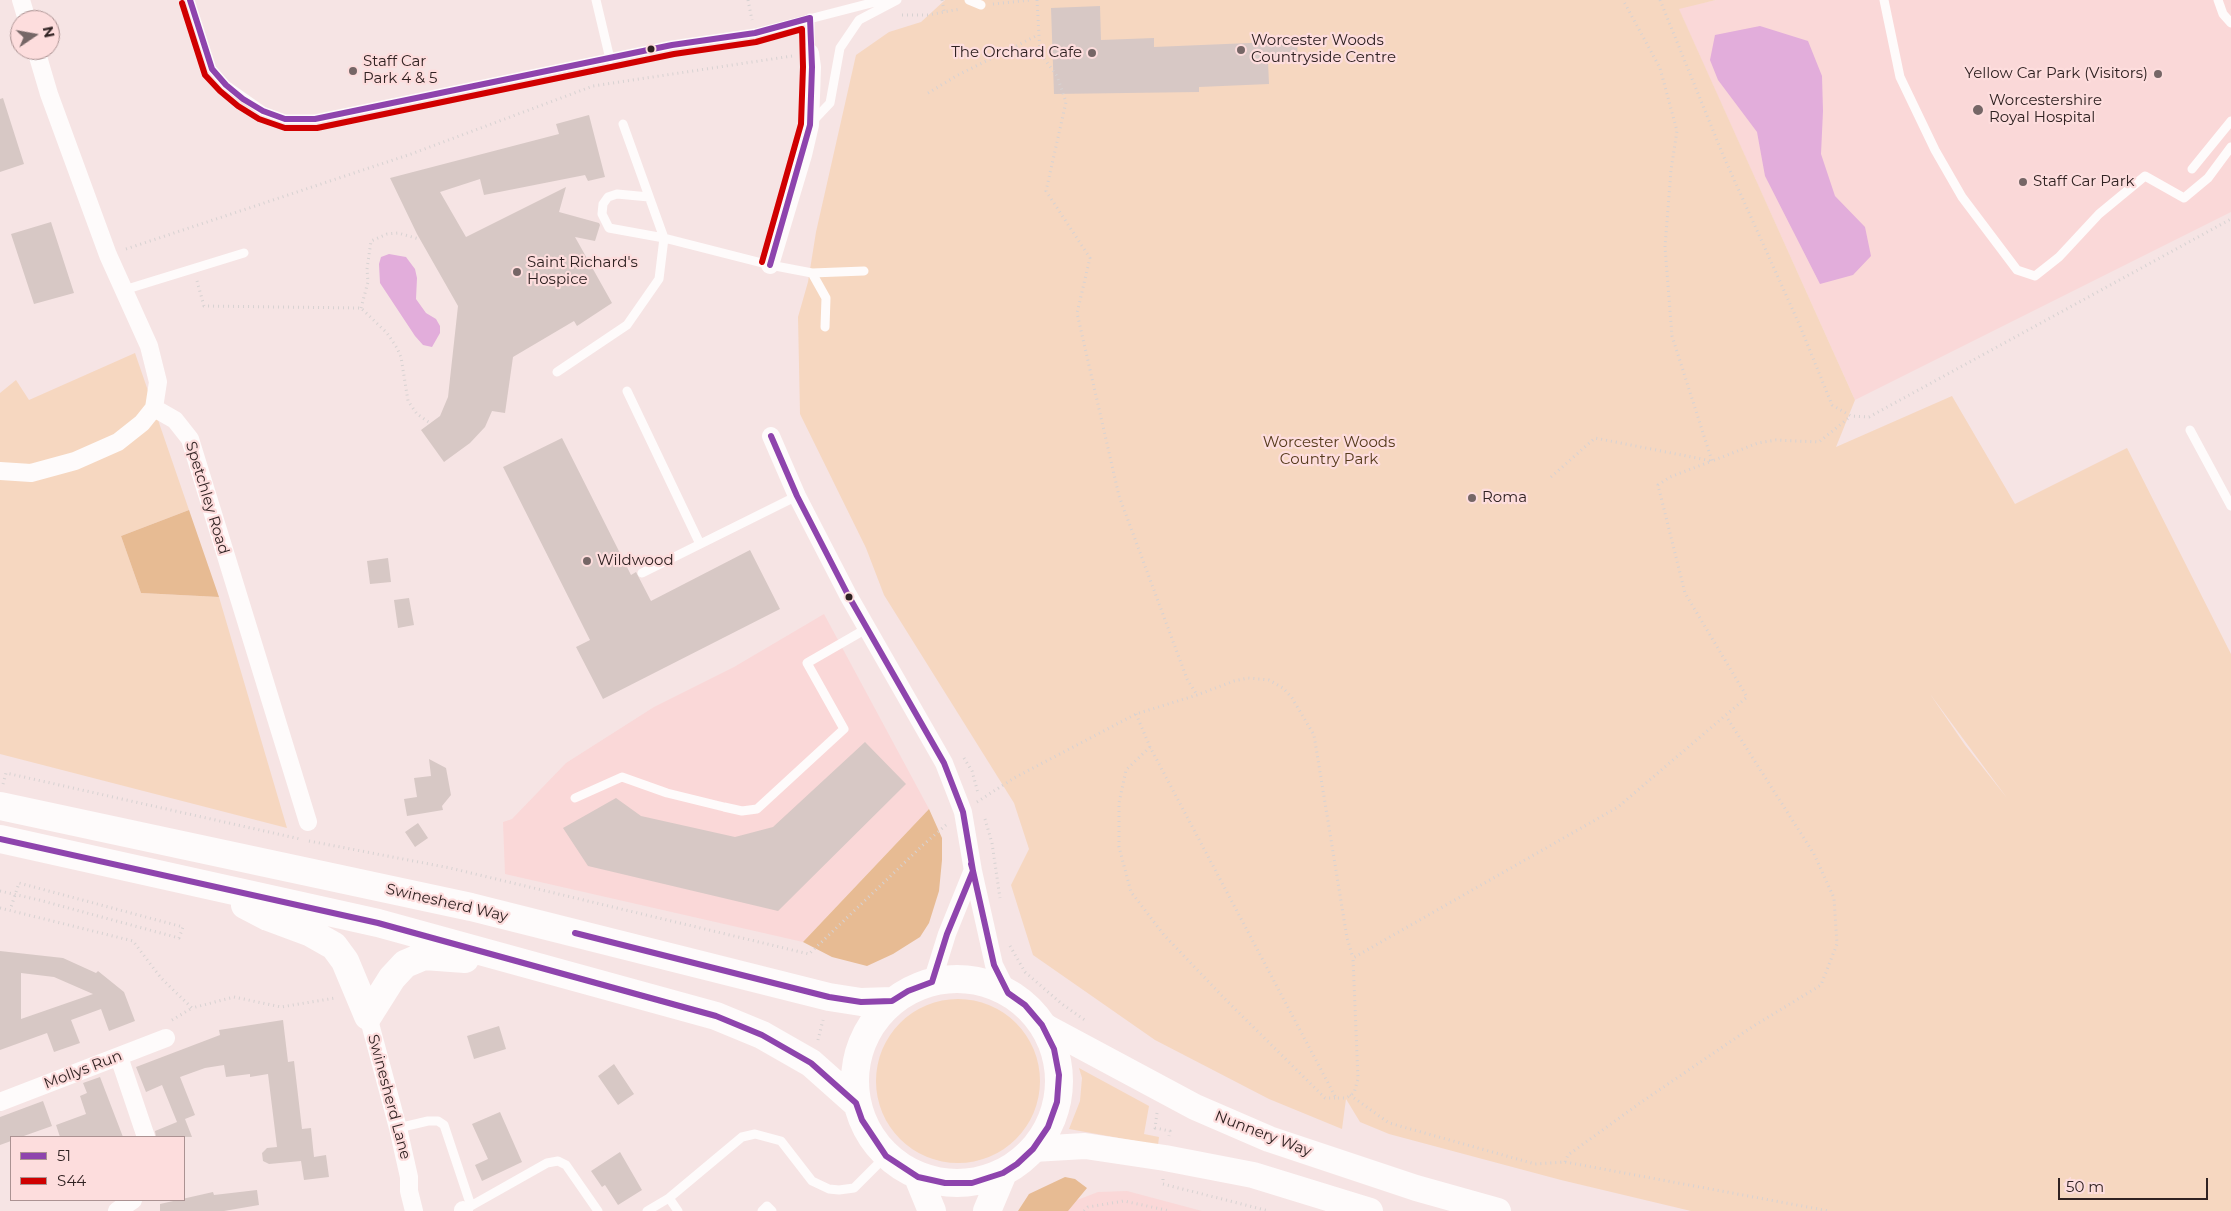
<!DOCTYPE html>
<style>
body{margin:0}
#map{position:relative;width:2231px;height:1211px;overflow:hidden;background:#f6e4e4;font-family:Montserrat,sans-serif}
canvas{display:block}
.legend{position:absolute;left:10px;top:1136px;width:175px;height:65px;box-sizing:border-box;background:#fddddd;border:1px solid #ab9292;margin:0;padding:6px 9px;list-style:none;font-size:15px;color:#302222}
.legend li{display:flex;align-items:center;gap:10px;height:25px}
.legend b{width:25px;border:1px solid #ab9292}
.north{position:absolute;left:10px;top:10px;width:50px;height:50px;box-sizing:border-box;background:#fddddd;border:1px solid #ab9292;border-radius:50%;rotate:78deg;font-size:14px;font-weight:700;line-height:20px;text-align:center;color:#302222}
.north::after{content:'';display:block;margin:auto;width:18px;height:22px;background:#756666;clip-path:polygon(50% 0,100% 100%,50% 72%,0 100%)}
.scale{position:absolute;left:2058px;top:1178px;width:150px;height:22px;box-sizing:border-box;border:2px solid #302222;border-top:0;padding-left:6px;font-size:15px;line-height:18px;white-space:nowrap;color:#302222;-webkit-text-stroke:4px #fddddd;paint-order:stroke}
</style>
<div id="map">
<canvas width="2231" height="1211"></canvas>
<ul class="legend">
<li><b style="height:6px;background:#8e44ad"></b>51</li>
<li><b style="height:6px;background:#d00000"></b>S44</li>
</ul>
<div class="north">N</div>
<div class="scale">50 m</div>
</div>
<script>
const context = document.querySelector('canvas').getContext('2d');
context.lineJoin = 'round';
function fillPath(path, color) {
  context.fillStyle = color;
  context.fill(path, 'evenodd');
}
function toPath(rows) {
  const path = new Path2D();
  for (const r of rows) {
    if (r.length === 3) {
      path.moveTo(r[0] + r[2], r[1]);
      path.arc(r[0], r[1], r[2], 0, 2 * Math.PI);
      continue;
    }
    path.moveTo(r[0], r[1]);
    for (let i = 2; i < r.length; i += 2) path.lineTo(r[i], r[i + 1]);
  }
  return path;
}
function strokePath(path, color, width, dash) {
  context.strokeStyle = color;
  context.lineWidth = width;
  context.lineCap = dash ? 'butt' : 'round';
  context.setLineDash(dash || []);
  context.stroke(path);
}
function write(font, color, halo, rows, align = 'center') {
  context.font = font + ' Montserrat,sans-serif';
  context.lineWidth = 4.5;
  context.setLineDash([]);
  context.textBaseline = 'middle';
  context.strokeStyle = halo;
  context.fillStyle = color;
  for (const [text, x, y, turn = 0] of rows) {
    context.save();
    context.translate(x, y);
    context.rotate((+turn || 0) * Math.PI / 180);
    context.textAlign = isNaN(turn) ? turn : align;
    if (halo) context.strokeText(text, 0, 0);
    context.fillText(text, 0, 0);
    context.restore();
  }
}
fillPath(toPath([
 [1716,0,2231,0,2231,212,1855,400,1678,8],
 [824,614,929,809,803,942,505,874,503,822,512,819,566,763,654,707,734,667],
 [1127,1191,1202,1211,1057,1211,1064,1205,1098,1192]
]), '#fad8d8');
fillPath(toPath([
 [945,0,1716,0,1679,9,1855,400,1836,447,1952,396,2015,504,2127,448,2231,654,2231,1211,1691,1211,1561,1180,1389,1134,1360,1122,1346,1099,1342,1129,1269,1099,1155,1040,1033,955,1011,885,1029,849,1014,803,884,595,866,548,800,414,798,317,808,282,816,232,856,55,889,32,921,22],
 [1930,694,2007,798,1965,745],
 [135,353,189,510,121,536,141,593,219,597,287,828,0,754,0,393,16,380,29,400],
 [958,1081,82],
 [1079,1068,1149,1106,1144,1134,1159,1137,1158,1145,1069,1129,1080,1101,1082,1078]
]), '#f6d7c0');
fillPath(toPath([
 [189,510,219,597,141,593,121,536],
 [929,809,942,838,942,860,939,891,929,923,920,937,893,954,867,966,832,957,803,942],
 [1065,1177,1075,1179,1087,1188,1068,1211,1018,1211,1029,1194]
]), '#e7bb93');
fillPath(toPath([
 [1760,26,1808,41,1822,76,1823,111,1821,154,1835,196,1865,227,1871,256,1853,275,1820,284,1765,176,1757,132,1718,80,1710,60,1715,35],
 [389,254,406,257,415,269,417,278,416,299,426,313,436,319,440,326,440,333,432,347,423,345,415,336,380,283,379,264,381,257]
]), '#e2addb');
fillPath(toPath([
 [1100,6,1101,40,1154,38,1154,47,1297,41,1298,60,1268,61,1269,84,1199,87,1199,92,1054,94,1051,8],
 [3,98,24,164,0,172,0,99],
 [589,115,605,177,588,181,585,175,484,195,480,179,440,192,466,237,566,187,559,212,599,223,600,225,595,241,575,237,612,303,577,326,574,321,513,357,505,413,492,411,485,427,470,443,444,462,421,430,440,416,448,397,458,306,417,234,390,178,559,134,556,124],
 [51,222,74,293,34,304,11,234],
 [562,438,631,575,636,572,651,601,750,550,780,609,603,699,576,647,590,640,503,467],
 [388,558,391,582,370,584,367,561],
 [409,598,414,625,398,628,394,600],
 [865,742,906,784,778,911,588,866,563,828,616,798,641,816,735,837,773,827],
 [429,759,446,768,451,795,442,806,443,810,407,816,404,799,417,797,414,778,431,776],
 [418,823,428,838,415,847,405,832],
 [0,951,63,958,96,973,98,971,124,992,135,1021,109,1031,101,1009,71,1020,80,1043,54,1052,47,1033,0,1050],
 [21,973,54,977,93,994,21,1019],
 [283,1020,288,1062,294,1061,302,1129,311,1128,314,1157,326,1155,329,1177,304,1180,301,1161,269,1164,263,1161,262,1153,267,1148,277,1147,268,1074,250,1077,250,1074,226,1077,224,1065,205,1068,180,1077,195,1115,185,1119,192,1137,156,1137,155,1131,177,1122,162,1085,146,1092,136,1067,220,1035,219,1030],
 [499,1026,506,1049,474,1059,467,1036],
 [614,1064,634,1094,618,1105,598,1076],
 [100,1077,123,1137,60,1137,56,1125,86,1114,80,1096,87,1093,83,1083],
 [43,1101,52,1126,21,1137,11,1137,11,1141,0,1145,0,1117],
 [500,1112,522,1162,482,1181,475,1165,488,1159,472,1124],
 [620,1152,642,1190,618,1205,605,1185,602,1187,591,1171],
 [257,1190,259,1205,224,1211,160,1211,160,1204,213,1192,214,1195]
]), '#d7c8c5');
strokePath(toPath([
 [748,0,752,20],
 [942,0,944,11],
 [1037,0,1040,53,1057,76,1066,102,1046,191,1090,258,1077,313,1119,496,1187,679,1197,695],
 [1660,0,1723,155,1800,326,1832,405,1851,416,1869,417,2231,219],
 [993,4,1031,0],
 [902,15,928,15,960,9],
 [928,93,958,75,1038,35],
 [126,249,411,154,593,86,792,56],
 [197,281,204,306,361,308,387,333,397,348,401,357,408,401,417,414,430,423],
 [361,308,368,282,367,269,371,241,387,234,398,233,419,239],
 [1551,477,1595,438,1712,461,1758,443,1776,440,1819,442,1851,416],
 [1136,714,1150,747,1336,1098,1346,1098,1354,1093,1358,1079,1353,958,1618,807,1747,697,1685,593,1658,485,1670,477,1712,461,1672,336,1665,247,1671,170,1677,131,1660,68,1623,0],
 [1150,747,1126,770,1119,803,1119,847,1131,892,1164,935,1226,1000,1325,1098,1335,1098],
 [964,758,972,771,978,793],
 [3,784,6,773,300,839],
 [977,802,1014,778,1136,714,1197,695,1234,681,1248,678,1269,680,1283,688,1292,698,1314,735,1347,938,1353,958],
 [985,819,992,843,1000,898],
 [309,841,450,868,809,954,923,845,946,825],
 [0,891,39,900,179,938,183,927,19,883,10,910],
 [0,908,133,941,161,978,192,1008,234,997,281,1007,335,998],
 [1010,946,1025,972,1062,1004,1086,1021],
 [172,1020,192,1008],
 [818,1040,823,1020],
 [1350,1095,1389,1123,1535,1164,1565,1162,1829,1211],
 [1157,1113,1155,1128,1170,1131,1169,1136],
 [1565,1162,1568,1155,1640,1103,1752,1027,1821,985,1837,944,1834,898,1814,854,1726,716],
 [1163,1179,1163,1184,1269,1211],
 [1084,1211,1088,1207,1124,1201,1170,1211]
]), '#d7d2d2', 3, [1, 4]);
strokePath(toPath([
 [190,0,212,69,226,85,263,111,285,119,315,119,672,45,755,33,883,0],
 [596,0,610,59],
 [969,0,981,5],
 [1884,0,1900,77,1935,150,1962,197,2017,270,2035,276,2059,257,2099,214,2145,176,2184,198,2208,178,2231,147],
 [2218,0,2223,14,2231,23],
 [810,53,810,18],
 [812,122,830,103,840,48,859,20,897,0],
 [623,124,664,238,770,265,812,273,864,271],
 [2192,169,2231,121],
 [812,273,826,298,825,327],
 [124,290,244,253],
 [557,372,627,325,659,279,664,238,609,228,602,214,603,204,608,197,617,194,649,197],
 [627,391,700,544],
 [2190,430,2231,506],
 [642,573,797,496],
 [575,798,622,777,667,793,724,807,742,811,757,809,844,729,807,663,866,629],
 [398,1128,428,1121,438,1121,444,1125,471,1206],
 [669,1198,678,1211],
 [462,1211,547,1163,558,1161,566,1165,598,1211],
 [647,1211,669,1198,742,1137,755,1134,781,1141,812,1181,829,1189,839,1190,854,1188,886,1156],
 [762,1211,767,1206,772,1211]
]), '#fefbfb', 9);
strokePath(toPath([
 [21,0,27,20],
 [36,50,49,94,108,255,149,346,158,382,154,408,175,420,190,439,308,822],
 [770,265,803,155,810,125,812,67,810,53],
 [771,436,797,496,848,595,944,763,963,812,973,871,994,965,1008,993],
 [0,471,31,473,75,461,118,442,142,423,154,408],
 [932,982,947,934,972,872],
 [368,1016,398,1128,409,1177,409,1191,414,1211],
 [119,1057,146,1137],
 [0,1102,166,1038],
 [463,1210,464,1211],
 [117,1211,133,1200]
]), '#fefbfb', 18);
strokePath(toPath([
 [1042,1025,1195,1107,1269,1139,1416,1188,1498,1211],
 [1033,1149,1085,1146,1165,1158,1253,1175,1370,1211]
]), '#fefbfb', 26);
strokePath(toPath([
 [0,806,471,907,829,997,861,1002,892,1001],
 [0,839,378,923,716,1016,762,1035,811,1063,856,1103],
 [245,905,268,917,311,933,334,946,345,961,368,1016],
 [957,1081,102],
 [368,1016,392,978,405,964,424,956,465,959],
 [918,1177,932,1211],
 [987,1211,1003,1173]
]), '#fefbfb', 28);
strokePath(toPath([
 [190,0,212,69,226,85,243,99,263,111,285,119,315,119,672,45,755,33,810,18],
 [770,265,810,125,812,67,810,18],
 [0,839,378,923,716,1016,762,1035,811,1063,856,1103,862,1120,886,1156,918,1177,945,1183,972,1183,1003,1173,1017,1164,1033,1149,1048,1127,1057,1102,1059,1075,1054,1049,1042,1025,1025,1005,1008,993,994,965,973,871,963,812,944,763,848,595,797,496,771,436],
 [575,933,829,997,861,1002,892,1001,908,991,932,982,947,934,973,871,971,864]
]), '#8e44ad', 6);
strokePath(toPath([
 [182,3,205,75,220,91,238,106,259,119,285,128,317,128,674,54,756,42,802,29,803,67,801,124,762,262]
]), '#d00000', 6);
for (const [x, y, r, color] of [
 [651,49,4.5,"#302222"],
 [1241,50,5,"#756666"],
 [1092,53,5,"#756666"],
 [353,71,5,"#756666"],
 [2158,74,5,"#756666"],
 [1978,110,6,"#756666"],
 [2023,182,5,"#756666"],
 [517,272,5,"#756666"],
 [1472,498,5,"#756666"],
 [587,561,5,"#756666"],
 [849,597,4.5,"#302222"]
]) {
  const dot = new Path2D();
  dot.arc(x, y, r, 0, 2 * Math.PI);
  context.fillStyle = color;
  context.fill(dot);
  strokePath(dot, '#fddddd', 2);
}
write('15px', '#302222', '#fddddd', [
 ["Worcester Woods",1251,41],
 ["Countryside Centre",1251,58],
 ["The Orchard Cafe",1082,53,"right"],
 ["Staff Car",363,62],
 ["Park 4 & 5",363,79],
 ["Yellow Car Park (Visitors)",2148,74,"right"],
 ["Worcestershire",1989,101],
 ["Royal Hospital",1989,118],
 ["Staff Car Park",2033,182],
 ["Saint Richard's",527,263],
 ["Hospice",527,280],
 ["Roma",1482,498],
 ["Wildwood",597,561]
], 'left');
write('15px', '#553a1b', '#fddddd', [
 ["Worcester Woods",1329,443],
 ["Country Park",1329,460]
]);
write('15px', '#302222', '#fddddd', [
 ["Spetchley Road",207,498,73],
 ["Swinesherd Way",447,903,13],
 ["Mollys Run",83,1070,-21],
 ["Swinesherd Lane",389,1097,75],
 ["Nunnery Way",1263,1134,21]
]);
</script>
